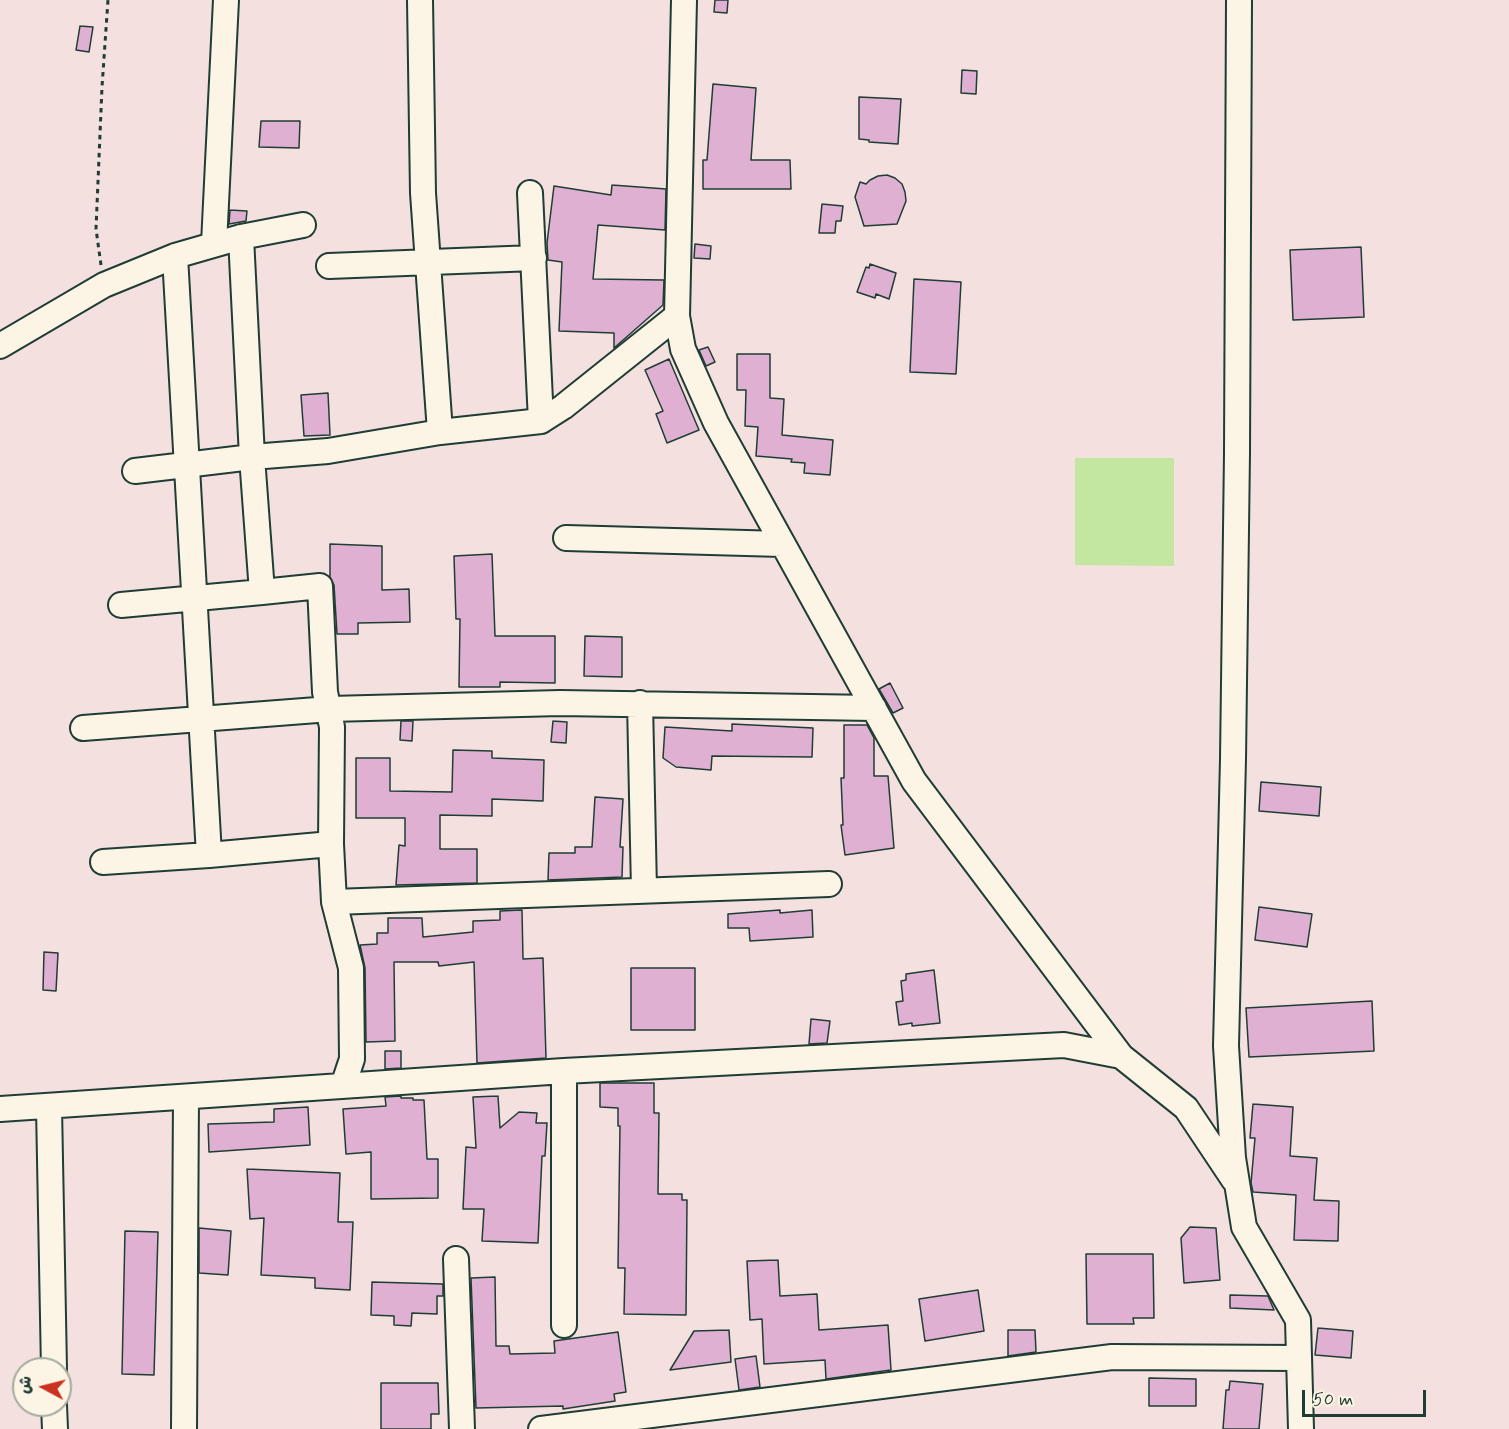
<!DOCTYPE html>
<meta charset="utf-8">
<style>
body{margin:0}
#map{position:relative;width:1509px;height:1429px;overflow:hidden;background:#f3e0df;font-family:Mynerve,"Playpen Sans Arabic",sans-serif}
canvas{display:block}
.north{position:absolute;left:12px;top:1357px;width:60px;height:60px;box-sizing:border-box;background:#fcf5e5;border:2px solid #a4ab9e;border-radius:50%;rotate:277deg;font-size:16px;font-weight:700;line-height:24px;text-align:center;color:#1f3d34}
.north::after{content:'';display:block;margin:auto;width:21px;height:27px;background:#c8321e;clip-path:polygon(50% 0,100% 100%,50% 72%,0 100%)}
.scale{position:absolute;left:1302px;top:1390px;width:124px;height:27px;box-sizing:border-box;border:3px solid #1f3d34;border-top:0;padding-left:8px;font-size:18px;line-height:21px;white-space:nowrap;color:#1f3d34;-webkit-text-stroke:4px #fcf5e5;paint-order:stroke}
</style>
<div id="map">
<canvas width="1509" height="1429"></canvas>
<div class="north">ش</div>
<div class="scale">50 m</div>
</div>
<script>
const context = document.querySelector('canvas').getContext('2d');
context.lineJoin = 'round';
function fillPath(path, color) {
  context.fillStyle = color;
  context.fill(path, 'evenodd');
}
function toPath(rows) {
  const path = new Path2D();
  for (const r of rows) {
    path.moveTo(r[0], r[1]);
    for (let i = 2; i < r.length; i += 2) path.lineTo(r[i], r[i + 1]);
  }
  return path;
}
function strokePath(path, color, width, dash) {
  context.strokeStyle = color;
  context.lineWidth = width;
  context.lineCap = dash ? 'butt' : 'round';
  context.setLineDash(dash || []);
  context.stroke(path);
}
fillPath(toPath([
 [1075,458,1174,458,1174,566,1075,565]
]), '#c3e7a1');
const building = toPath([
 [715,0,728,0,727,13,714,12,715,0],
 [80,26,93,27,89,52,76,50,80,26],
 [962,70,977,71,976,94,961,93,962,70],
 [713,84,756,88,751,160,790,160,791,189,703,189,703,160,707,160,713,84],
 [859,97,901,99,898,144,869,142,869,140,859,139,859,97],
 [261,121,300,121,299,148,259,147,261,121],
 [887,175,895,178,902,184,905,192,906,201,897,224,864,226,855,197,860,182,866,184,870,180,878,176,887,175],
 [612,185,666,189,665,230,598,225,593,279,664,280,663,305,614,348,614,333,559,331,562,262,548,260,547,243,554,186,611,195,612,185],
 [822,204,843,206,841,221,836,221,835,233,819,233,822,204],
 [230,210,247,211,246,221,229,224,230,210],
 [695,244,711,246,710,259,694,258,695,244],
 [1361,247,1364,317,1293,320,1290,250,1361,247],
 [870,264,896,273,889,299,876,294,875,298,857,292,866,267,869,268,870,264],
 [914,279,961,282,956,374,910,372,914,279],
 [708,347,715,362,706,366,699,350,708,347],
 [737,354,770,354,770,398,784,399,782,435,833,440,830,475,804,473,805,463,791,462,792,459,756,456,758,427,745,426,746,390,737,390,737,354],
 [669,359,699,430,667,443,656,414,663,411,645,370,669,359],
 [328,393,330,435,304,436,301,395,328,393],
 [330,544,382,546,382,590,409,589,410,622,358,623,358,634,337,634,334,585,330,577,330,544],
 [492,554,495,636,555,636,555,683,500,682,500,687,459,687,460,619,456,619,454,556,492,554],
 [585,636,622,637,622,677,584,676,585,636],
 [890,683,903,708,893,713,879,689,890,683],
 [401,721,413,721,412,741,400,740,401,721],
 [553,721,567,722,566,743,551,742,553,721],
 [732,724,813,728,812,757,712,756,711,770,676,767,663,758,665,727,732,731,732,724],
 [844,725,867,725,874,738,874,776,888,776,894,848,845,855,841,825,843,825,841,778,844,778,844,725],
 [453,750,492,751,492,758,544,760,543,801,492,799,492,816,440,815,440,849,477,849,477,883,396,885,399,845,405,846,405,818,356,818,356,758,390,758,390,791,452,792,453,750],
 [1261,782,1321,787,1319,816,1259,811,1261,782],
 [595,797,623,799,620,847,623,847,622,877,548,880,549,853,575,853,575,847,592,847,595,797],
 [1259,907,1312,914,1307,947,1255,940,1259,907],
 [522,910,523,959,543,958,546,1058,477,1063,474,962,439,966,438,962,394,962,395,1041,366,1042,365,968,360,945,377,944,377,933,388,933,388,918,422,918,423,937,473,932,473,921,500,920,500,911,522,910],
 [780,910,780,913,812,910,813,937,750,941,749,928,728,928,728,914,780,910],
 [44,952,58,953,56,991,43,990,44,952],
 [631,968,695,968,695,1030,631,1030,631,968],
 [934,970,940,1023,912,1026,912,1023,899,1025,896,1002,903,1001,901,981,906,980,906,974,934,970],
 [1372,1001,1374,1051,1249,1057,1246,1008,1372,1001],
 [811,1019,830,1021,827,1043,809,1044,811,1019],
 [385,1051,401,1051,401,1068,385,1069,385,1051],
 [600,1083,654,1083,654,1113,659,1113,658,1194,682,1194,682,1200,687,1200,686,1315,624,1314,625,1268,618,1268,620,1126,618,1126,618,1108,600,1107,600,1083],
 [401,1096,401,1098,413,1098,413,1100,424,1100,427,1159,438,1159,438,1198,371,1199,371,1152,346,1154,343,1109,386,1106,385,1097,401,1096],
 [498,1096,500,1128,519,1112,537,1113,536,1123,547,1123,545,1156,542,1156,538,1243,482,1241,484,1209,463,1209,466,1147,476,1148,473,1097,498,1096],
 [1253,1104,1293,1107,1290,1156,1317,1158,1314,1200,1339,1201,1338,1241,1294,1240,1296,1195,1253,1192,1251,1183,1255,1138,1250,1138,1253,1104],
 [308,1107,310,1145,209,1152,208,1124,274,1122,274,1109,308,1107],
 [247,1169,340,1173,338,1222,353,1222,350,1290,315,1288,315,1278,261,1275,264,1218,250,1219,247,1169],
 [1190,1227,1216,1228,1220,1280,1184,1283,1181,1238,1190,1227],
 [199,1228,231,1231,228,1275,199,1273,199,1228],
 [125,1231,158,1232,154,1375,122,1374,125,1231],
 [1086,1254,1153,1254,1154,1318,1133,1318,1134,1324,1087,1324,1086,1254],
 [778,1260,780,1296,817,1294,819,1330,888,1325,891,1370,826,1379,825,1360,764,1364,762,1319,750,1320,747,1261,778,1260],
 [495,1277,496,1346,509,1346,510,1354,555,1353,554,1341,618,1332,626,1392,614,1394,615,1401,563,1409,563,1406,476,1408,471,1278,495,1277],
 [372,1282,443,1284,443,1296,437,1296,437,1314,412,1313,411,1326,394,1325,394,1316,371,1315,372,1282],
 [978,1290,984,1331,925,1341,919,1299,978,1290],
 [1230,1295,1268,1296,1274,1310,1230,1308,1230,1295],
 [1318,1328,1353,1331,1351,1358,1315,1355,1318,1328],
 [729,1330,731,1362,670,1370,694,1331,729,1330],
 [1008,1330,1035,1330,1036,1352,1008,1356,1008,1330],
 [756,1356,760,1387,739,1390,735,1359,756,1356],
 [1149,1378,1196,1379,1196,1406,1149,1406,1149,1378],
 [1230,1381,1263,1384,1259,1429,1223,1429,1226,1390,1229,1390,1230,1381],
 [381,1383,438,1383,439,1414,431,1414,431,1429,381,1429,381,1383]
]);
fillPath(building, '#dfb0d2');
strokePath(building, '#1f3d34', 1.5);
const minor = toPath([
 [420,0,423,193,440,432],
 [684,0,677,316,683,349,716,423,914,781,1121,1056],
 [1239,0,1237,453,1233,759,1226,1046,1233,1158,1244,1227,1298,1320,1301,1429],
 [530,193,541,421],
 [241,237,252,457,262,592,320,586,325,692,332,727,331,844,334,902,351,968,352,1059,343,1086],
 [214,244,226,0],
 [175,256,209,855],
 [329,266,534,258],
 [0,346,104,285,175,256,241,237,303,225],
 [135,471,252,457,328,451,440,432,541,421,563,407,677,316],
 [566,538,782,544],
 [121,605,262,592],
 [640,703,644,890],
 [83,728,330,709,560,703,874,708],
 [103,862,209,855,331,844],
 [334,902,829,884],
 [49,1107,54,1369],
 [0,1109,564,1071,1064,1045,1121,1056,1186,1108,1234,1180],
 [456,1259,462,1429],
 [564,1325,564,1071],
 [54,1405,55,1429],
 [184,1429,186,1097],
 [541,1429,1112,1357,1299,1358]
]);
strokePath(minor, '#1f3d34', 28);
strokePath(toPath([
 [101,265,96,229,102,87,108,0]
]), '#1f3d34', 3, [4.5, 4.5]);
strokePath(minor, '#fcf5e5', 24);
</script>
